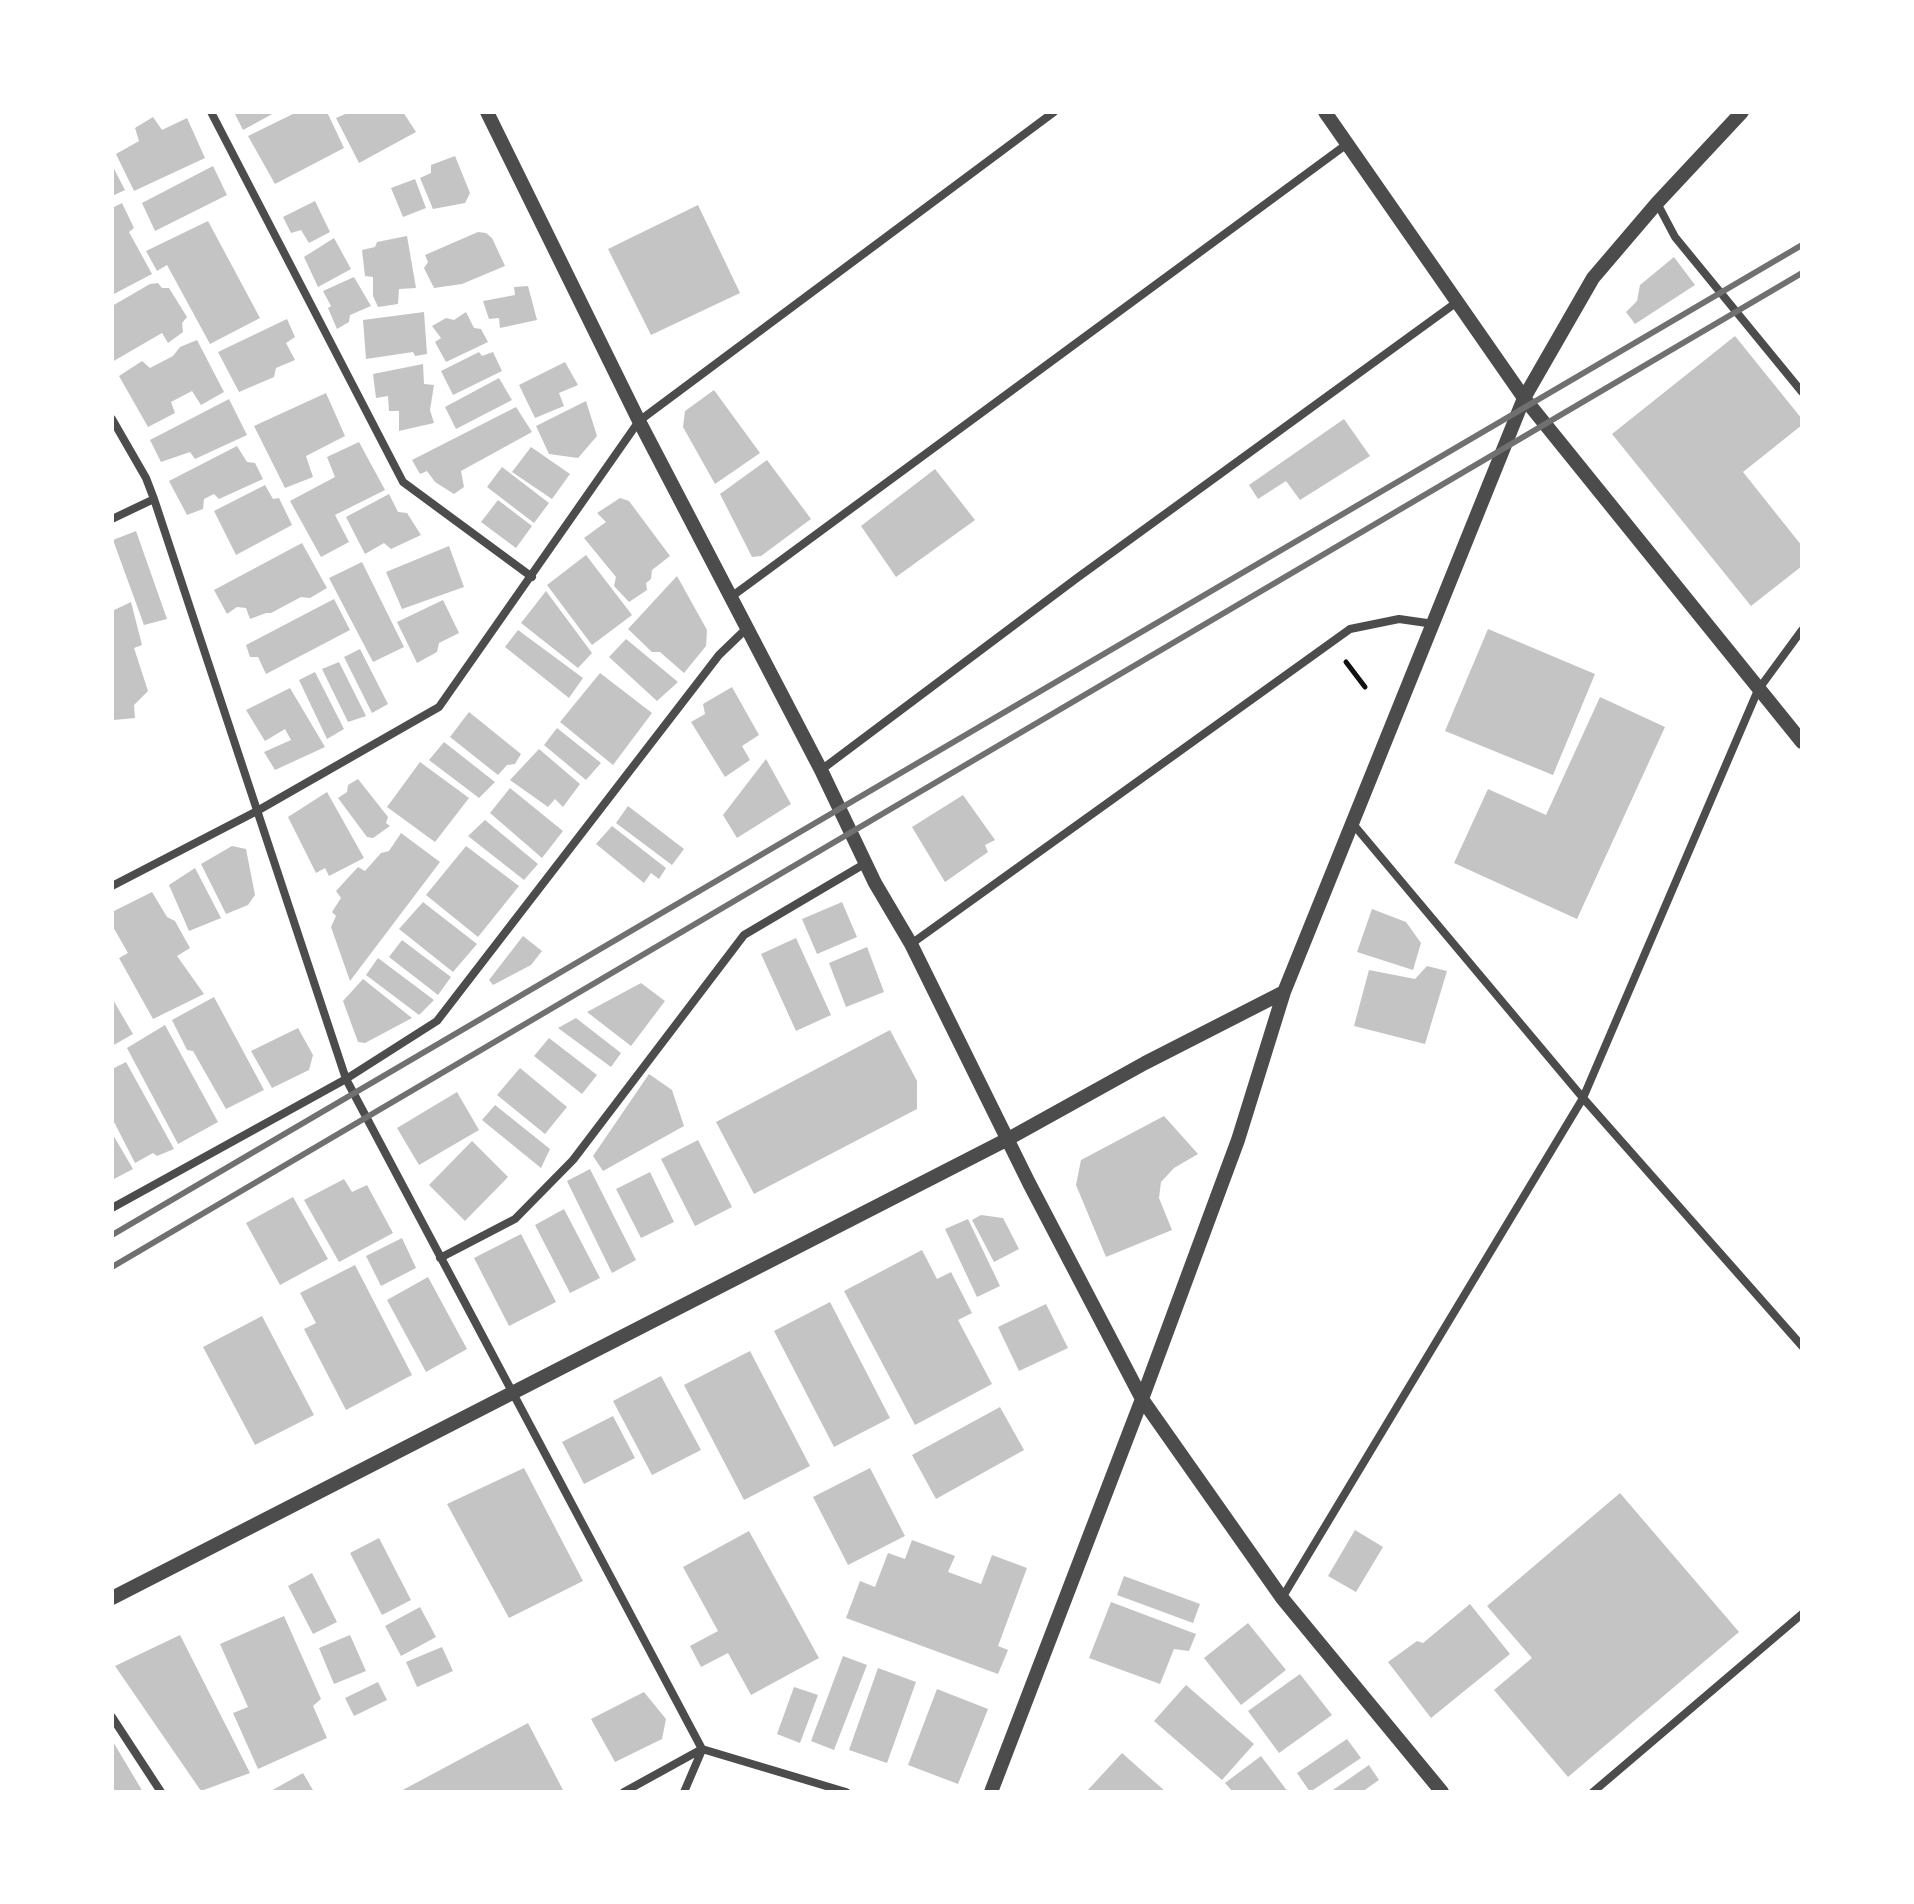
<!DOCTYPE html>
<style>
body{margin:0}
#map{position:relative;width:1914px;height:1904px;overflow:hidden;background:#fff;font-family:"Work Sans",sans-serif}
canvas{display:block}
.frame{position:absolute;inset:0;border:114px solid #fff;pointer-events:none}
</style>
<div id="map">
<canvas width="1914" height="1904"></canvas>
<div class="frame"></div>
</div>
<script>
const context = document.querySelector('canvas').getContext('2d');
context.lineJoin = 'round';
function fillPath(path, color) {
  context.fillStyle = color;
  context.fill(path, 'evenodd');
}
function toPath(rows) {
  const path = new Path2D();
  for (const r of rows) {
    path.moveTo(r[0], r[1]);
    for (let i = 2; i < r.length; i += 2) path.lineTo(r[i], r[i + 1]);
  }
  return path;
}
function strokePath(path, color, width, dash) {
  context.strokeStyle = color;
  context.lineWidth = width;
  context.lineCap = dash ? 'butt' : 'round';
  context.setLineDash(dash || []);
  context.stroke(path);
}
fillPath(toPath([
 [234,112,276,112,243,130],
 [297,112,327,112,344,148,275,184,248,136],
 [350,112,403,112,416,132,359,163,336,118],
 [153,117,162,130,187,118,205,158,134,191,116,154,139,141,135,128],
 [455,156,470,193,465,203,433,209,420,178,431,173,431,165],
 [112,165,125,190,112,196],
 [213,166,227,195,155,231,142,203],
 [415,179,426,208,403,217,391,188],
 [315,201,330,232,309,243,301,230,291,233,283,217],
 [122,203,134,228,129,232,152,274,112,295,112,208],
 [698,205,740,293,651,335,608,249],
 [208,221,260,318,210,344,167,265,157,271,146,251],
 [478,232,486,233,492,238,505,266,462,284,434,288,424,268,428,262,425,255],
 [407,236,416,288,399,289,398,304,378,307,373,296,373,277,365,276,362,250,375,247,377,242],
 [334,238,351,269,318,287,304,257],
 [1674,257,1695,285,1635,324,1626,312,1637,301,1640,285],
 [354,277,371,306,350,315,349,322,337,329,328,308,331,306,323,291],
 [158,283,162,288,169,288,187,317,182,323,183,332,168,343,162,333,112,362,112,306,150,284],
 [528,286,537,320,500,328,499,318,489,319,483,301,515,295,514,287],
 [424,312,427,354,415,356,413,352,366,359,363,320],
 [466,312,474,328,481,329,488,342,446,362,435,342,441,338,432,326,446,318,454,320],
 [287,319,295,337,286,343,295,360,276,368,274,377,239,392,218,352],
 [1735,336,1802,419,1802,425,1743,472,1802,546,1802,566,1751,606,1612,434],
 [197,340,224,392,201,405,192,391,171,402,175,413,148,427,119,376,142,361,150,368,173,356,180,347],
 [479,352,482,356,493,352,502,371,453,395,441,371],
 [565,362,578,385,559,393,564,406,535,418,519,385],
 [423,364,424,384,434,385,430,410,434,423,399,431,399,411,389,411,388,396,376,398,373,374],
 [499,378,512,400,456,429,445,407],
 [714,390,760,453,715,484,683,427,685,411],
 [326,393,345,436,306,456,313,477,285,488,254,426],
 [229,399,247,435,195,459,190,452,161,462,150,440],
 [586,401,597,436,578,458,549,454,536,426],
 [516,407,532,432,461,471,464,487,454,494,435,482,427,471,420,474,412,460],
 [1344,419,1370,456,1300,500,1286,481,1258,499,1249,485],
 [359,442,385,490,335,515,349,542,321,557,290,501,335,477,327,457],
 [237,446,247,462,255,463,263,479,219,499,214,494,204,499,203,509,187,515,169,481],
 [531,447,570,474,552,499,512,472],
 [767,460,811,519,761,556,752,557,720,494],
 [502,467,549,503,534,523,487,487],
 [935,469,975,520,896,577,861,526],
 [265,485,273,499,279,498,292,525,236,555,214,511],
 [389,494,398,512,407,513,421,535,391,549,384,543,365,554,346,517],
 [620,498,629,501,670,556,652,570,651,579,646,583,647,590,629,602,614,586,616,577,584,538,606,522,597,513],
 [498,500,532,526,516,548,481,522],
 [136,531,167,619,144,625,113,540],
 [302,543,327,588,310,598,301,597,271,613,266,613,250,619,246,608,237,607,227,614,214,590],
 [449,546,464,587,402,609,386,572],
 [586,555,632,615,592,645,547,585],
 [362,562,404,647,373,662,329,578],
 [677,576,707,630,706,646,684,673,660,652,652,652,628,629],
 [546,591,592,653,578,668,521,623],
 [334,599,350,630,266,674,258,657,250,657,246,645],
 [443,600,459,633,439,643,437,652,417,663,397,622],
 [131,602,142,645,134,648,148,691,134,705,135,718,114,720,112,715,112,611],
 [1488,629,1595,674,1553,775,1445,731],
 [518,630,583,678,569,698,505,647],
 [626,639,678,682,657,701,609,657],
 [360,649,388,704,372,713,344,657],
 [339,662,366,716,348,722,322,669],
 [315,672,344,729,327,739,299,680],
 [600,673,652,713,613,765,560,722],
 [732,687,759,735,742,746,750,760,725,777,691,722,705,714,703,704],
 [290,688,325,747,275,770,264,752,291,740,285,729,265,741,246,710],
 [1600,697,1665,727,1577,919,1454,863,1488,789,1546,815],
 [469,712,521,754,515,764,507,765,498,775,450,737],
 [557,728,601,763,586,780,544,745],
 [444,742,495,782,479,798,429,760],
 [539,749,580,784,563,807,555,799,548,807,510,780],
 [766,759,791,804,737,838,723,815],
 [420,762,469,798,435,842,387,807],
 [358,779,388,817,386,823,390,826,373,838,367,837,338,798,347,792,348,785],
 [510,788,563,831,542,858,490,813],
 [327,792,364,858,329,876,325,868,316,873,288,817],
 [963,795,995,840,985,845,988,852,945,882,912,827],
 [628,806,684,849,672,865,616,823],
 [485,820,538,864,524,880,468,836],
 [612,826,666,868,659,879,651,873,644,883,596,844],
 [401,833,440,862,350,981,331,927,336,916,332,912,341,898,336,891,358,867,365,871,381,853,389,851],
 [232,846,246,849,255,895,248,905,226,914,201,864],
 [466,846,519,886,478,937,426,895],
 [195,868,221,918,189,931,169,885],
 [152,892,167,917,175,921,190,948,177,956,204,994,153,1019,119,958,128,953,112,925,112,912],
 [423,902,477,944,453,972,399,929],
 [842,902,857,937,817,954,802,919],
 [1372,909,1406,922,1421,943,1413,970,1357,952],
 [523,936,542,951,531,965,493,985,489,980],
 [796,938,831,1015,796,1031,761,954],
 [402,940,451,977,438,995,389,957],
 [867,947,884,992,846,1007,829,963],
 [378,958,434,1000,419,1015,366,975],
 [1427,966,1447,971,1425,1044,1354,1026,1369,970,1415,979],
 [363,979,412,1018,365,1043,358,1042,343,1001],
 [641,983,665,1001,631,1046,587,1012],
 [214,997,264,1090,226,1109,193,1051,187,1050,172,1020],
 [112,998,133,1034,112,1046],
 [576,1018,621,1053,611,1067,558,1028],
 [165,1025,218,1122,178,1144,127,1048],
 [298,1028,313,1055,309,1070,272,1088,251,1051],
 [890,1030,917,1081,917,1109,754,1194,716,1122],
 [549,1038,597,1075,582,1094,534,1056],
 [126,1062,174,1149,157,1156,153,1153,135,1163,112,1118,112,1069],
 [520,1068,567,1107,545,1134,497,1095],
 [649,1074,672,1090,684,1126,603,1171,593,1156],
 [457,1092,479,1130,419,1165,397,1128],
 [495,1105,550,1149,541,1168,482,1120],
 [1164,1116,1198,1154,1174,1168,1161,1182,1159,1198,1172,1230,1106,1257,1076,1185,1081,1160],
 [112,1133,133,1169,112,1180],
 [698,1140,732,1207,695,1226,661,1159],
 [472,1141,508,1177,465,1221,429,1185],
 [590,1169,636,1260,612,1273,567,1181],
 [650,1172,674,1222,641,1238,616,1189],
 [344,1179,352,1192,367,1185,393,1233,339,1262,304,1200],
 [293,1197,328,1259,280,1285,246,1223],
 [564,1209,600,1278,570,1293,535,1225],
 [981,1215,1003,1218,1019,1249,994,1262,972,1220],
 [968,1219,1000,1286,977,1297,945,1229],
 [521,1234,556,1302,509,1326,474,1258],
 [402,1238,416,1268,381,1286,366,1256],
 [922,1250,937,1279,951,1272,972,1313,958,1320,992,1384,915,1425,844,1291],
 [355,1265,412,1375,346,1410,304,1329,316,1323,300,1293],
 [428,1277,467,1349,426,1372,387,1300],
 [830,1302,890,1418,834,1447,774,1331],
 [1046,1304,1068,1348,1019,1371,998,1327],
 [262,1316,314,1415,255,1445,203,1347],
 [750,1351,810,1466,744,1500,684,1385],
 [661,1376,701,1450,652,1475,613,1401],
 [1000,1407,1024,1450,936,1499,912,1455],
 [613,1416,635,1458,584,1484,562,1442],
 [524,1468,583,1581,509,1618,447,1504],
 [870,1468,905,1536,848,1565,813,1497],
 [1620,1493,1739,1632,1568,1777,1494,1690,1532,1658,1487,1606],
 [1355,1530,1383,1547,1356,1592,1328,1576],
 [749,1531,819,1658,751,1695,728,1653,701,1667,690,1646,718,1631,683,1567],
 [379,1538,411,1600,382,1615,350,1553],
 [912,1540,955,1556,948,1572,981,1584,992,1555,1027,1568,998,1646,1008,1650,998,1674,846,1618,860,1581,875,1587,888,1553,905,1559],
 [312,1573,337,1622,313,1634,288,1586],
 [1124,1576,1200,1604,1193,1623,1117,1595],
 [1111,1602,1196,1634,1189,1651,1174,1649,1160,1684,1089,1658],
 [1470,1604,1510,1654,1431,1718,1388,1662,1417,1641,1423,1643],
 [420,1607,436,1637,401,1656,385,1626],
 [284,1616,321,1699,313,1706,327,1738,258,1769,233,1713,248,1707,220,1644],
 [1248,1623,1286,1670,1241,1705,1204,1658],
 [180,1635,250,1773,201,1791,115,1666],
 [350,1635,366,1671,334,1684,319,1648],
 [442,1647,453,1671,417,1687,406,1662],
 [843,1656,867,1665,834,1750,811,1741],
 [878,1668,916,1682,887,1763,849,1750],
 [1300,1674,1332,1715,1279,1753,1248,1711],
 [378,1682,387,1700,354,1716,345,1698],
 [1186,1685,1254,1744,1222,1780,1154,1721],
 [794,1687,818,1695,800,1743,777,1734],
 [937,1689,988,1709,958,1784,908,1765],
 [644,1692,666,1719,662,1739,615,1762,591,1719],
 [528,1723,563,1790,559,1792,399,1792],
 [1347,1739,1361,1758,1310,1792,1297,1773],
 [112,1740,143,1792,112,1792],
 [1122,1753,1166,1792,1086,1792],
 [1261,1756,1288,1792,1233,1792,1225,1783],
 [1369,1765,1379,1780,1362,1792,1330,1792],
 [303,1773,314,1792,269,1792]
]), '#c4c4c4');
strokePath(toPath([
 [1346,662,1365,687]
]), '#111', 5);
strokePath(toPath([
 [211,112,403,482,532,577],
 [1657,203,1675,237,1802,392],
 [112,419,146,478,154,499,346,1079,702,1749,846,1792],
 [112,519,154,499],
 [731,597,1347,144],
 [821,770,1077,578,1457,302],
 [1353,824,1583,1098,1802,1346],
 [112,886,257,811,439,707,639,421,1054,112],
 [911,944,1350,629,1399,619,1434,624],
 [112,1208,346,1079,437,1021,719,655,747,628],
 [440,1258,515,1219,573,1160,744,935,866,863],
 [1282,1598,1583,1098,1758,690,1802,630],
 [112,1717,161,1792],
 [624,1792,702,1749],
 [684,1792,702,1750],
 [1593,1792,1802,1614]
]), '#4c4c4c', 8);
strokePath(toPath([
 [487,112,639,421,821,770,875,883,911,944,1029,1183,1142,1399,1282,1598,1442,1792],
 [1325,112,1524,398,1802,742],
 [112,1598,1008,1139,1145,1063,1284,992],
 [991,1792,1142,1399,1238,1140,1284,992,1524,398,1593,278,1657,203,1742,112]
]), '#4c4c4c', 14);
strokePath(toPath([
 [112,1235,1802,245],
 [112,1267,1802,273]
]), '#707070', 6);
</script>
